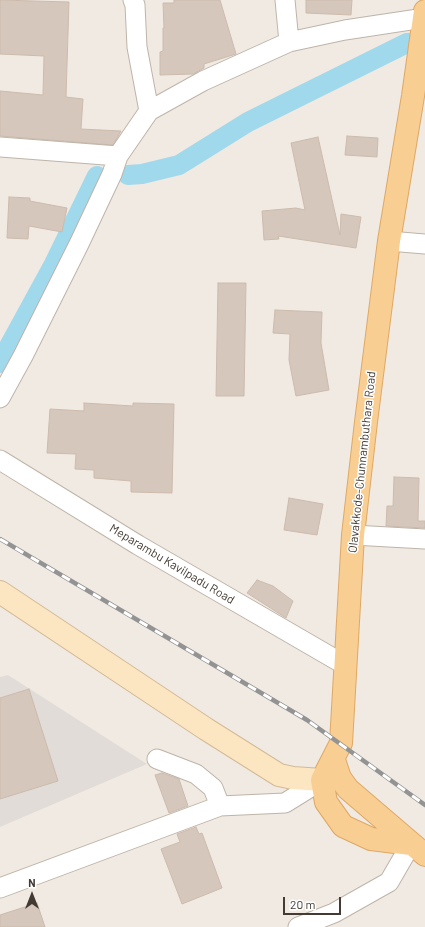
<!DOCTYPE html>
<style>
body{margin:0}
#map{position:relative;width:425px;height:927px;overflow:hidden;background:#f1eae3;font-family:Barlow,sans-serif}
canvas{display:block}
.north{position:absolute;left:12px;top:875px;width:40px;height:40px;-webkit-text-stroke:3px #fff;paint-order:stroke;rotate:0deg;font-size:11px;font-weight:700;line-height:16px;text-align:center;color:#423a33}
.north::after{content:'';display:block;margin:auto;width:14px;height:18px;background:#423a33;clip-path:polygon(50% 0,100% 100%,50% 72%,0 100%)}
.scale{position:absolute;left:283px;top:897px;width:58px;height:18px;box-sizing:border-box;border:2px solid #423a33;border-top:0;padding-left:5px;font-size:12px;line-height:14px;white-space:nowrap;color:#423a33;-webkit-text-stroke:3px #fff;paint-order:stroke}
</style>
<div id="map">
<canvas width="425" height="927"></canvas>
<div class="north">N</div>
<div class="scale">20 m</div>
</div>
<script>
const context = document.querySelector('canvas').getContext('2d');
context.lineJoin = 'round';
function fillPath(path, color) {
  context.fillStyle = color;
  context.fill(path, 'evenodd');
}
function toPath(rows) {
  const path = new Path2D();
  for (const r of rows) {
    path.moveTo(r[0], r[1]);
    for (let i = 2; i < r.length; i += 2) path.lineTo(r[i], r[i + 1]);
  }
  return path;
}
function strokePath(path, color, width, dash) {
  context.strokeStyle = color;
  context.lineWidth = width;
  context.lineCap = dash ? 'butt' : 'round';
  context.setLineDash(dash || []);
  context.stroke(path);
}
function write(font, color, halo, rows, align = 'center') {
  context.font = font + ' Barlow,sans-serif';
  context.lineWidth = 3;
  context.setLineDash([]);
  context.textBaseline = 'middle';
  context.strokeStyle = halo;
  context.fillStyle = color;
  for (const [text, x, y, turn = 0] of rows) {
    context.save();
    context.translate(x, y);
    context.rotate((+turn || 0) * Math.PI / 180);
    context.textAlign = isNaN(turn) ? turn : align;
    if (halo) context.strokeText(text, 0, 0);
    context.fillText(text, 0, 0);
    context.restore();
  }
}
fillPath(toPath([
 [8,675,147,764,0,827,0,677]
]), '#e2dcd8');
strokePath(toPath([
 [128,175,142,174,179,165,248,122,407,43,425,42],
 [0,363,54,264,97,176]
]), '#a0d8ec', 20);
const building = toPath([
 [0,0,69,2,66,97,83,99,81,129,121,131,113,145,0,136,0,91,43,95,44,56,0,54,0,0],
 [174,0,220,0,236,54,204,64,204,68,193,74,160,75,160,52,163,51,163,28,164,28,163,3,174,3,174,0],
 [306,0,352,0,351,15,306,13,306,0],
 [347,136,378,138,377,157,345,155,347,136],
 [318,137,340,235,341,214,361,217,356,248,278,236,279,239,264,240,262,211,296,208,305,210,291,143,318,137],
 [9,197,30,198,30,201,67,208,62,232,29,226,28,239,7,238,9,197],
 [218,283,246,283,244,396,216,396,218,283],
 [275,310,322,312,321,343,329,390,296,396,289,360,290,334,273,333,275,310],
 [84,403,133,406,133,403,174,404,172,493,131,492,131,481,94,478,94,470,75,469,76,454,47,453,50,409,84,411,84,403],
 [394,477,419,478,418,521,425,521,425,528,386,526,387,506,393,506,394,477],
 [289,498,323,504,317,535,284,530,289,498],
 [257,580,273,586,293,601,286,618,247,593,257,580],
 [29,689,58,781,0,799,0,698,29,689],
 [162,773,179,779,188,806,169,813,155,775,162,773],
 [196,827,199,834,202,833,222,888,182,904,161,849,180,842,177,834,196,827],
 [37,903,45,927,0,927,0,915,37,903]
]);
fillPath(building, '#d5c7bc');
strokePath(building, '#ccbbac', 1);
const street = toPath([
 [133,0,135,5,137,47,149,111],
 [285,0,289,42],
 [0,147,118,156],
 [389,241,425,244],
 [0,398,23,356,79,244,112,174,118,156,149,111,203,81,289,42,345,30,425,18],
 [0,460,138,545,345,665],
 [353,535,425,539],
 [157,759,196,774,213,788,220,806],
 [0,888,220,806,285,803,322,780],
 [298,927,334,913,389,882,411,844]
]);
const secondary = toPath([
 [0,592,206,729,279,775,293,778,322,780,340,778]
]);
const primary = toPath([
 [334,760,340,778,348,789,425,855],
 [411,844,371,839,343,826,326,802,322,780,341,743,353,535,366,422,389,241,413,96,425,11]
]);
strokePath(street, '#beb4a9', 21);
strokePath(secondary, '#d2ba96', 24);
strokePath(primary, '#dda864', 24);
strokePath(street, '#fff', 19);
strokePath(secondary, '#fce6c2', 22);
strokePath(primary, '#f9ce93', 22);
const rail = toPath([
 [0,539,307,720,425,805]
]);
strokePath(rail, '#939393', 4.5);
strokePath(rail, '#fff', 3, [9]);
write('12px', '#423a33', '#fff', [
 ["Olavakkode-Chunnambuthara Road",362,462,-84],
 ["Meparambu Kavilpadu Road",172,564,31]
]);
</script>
